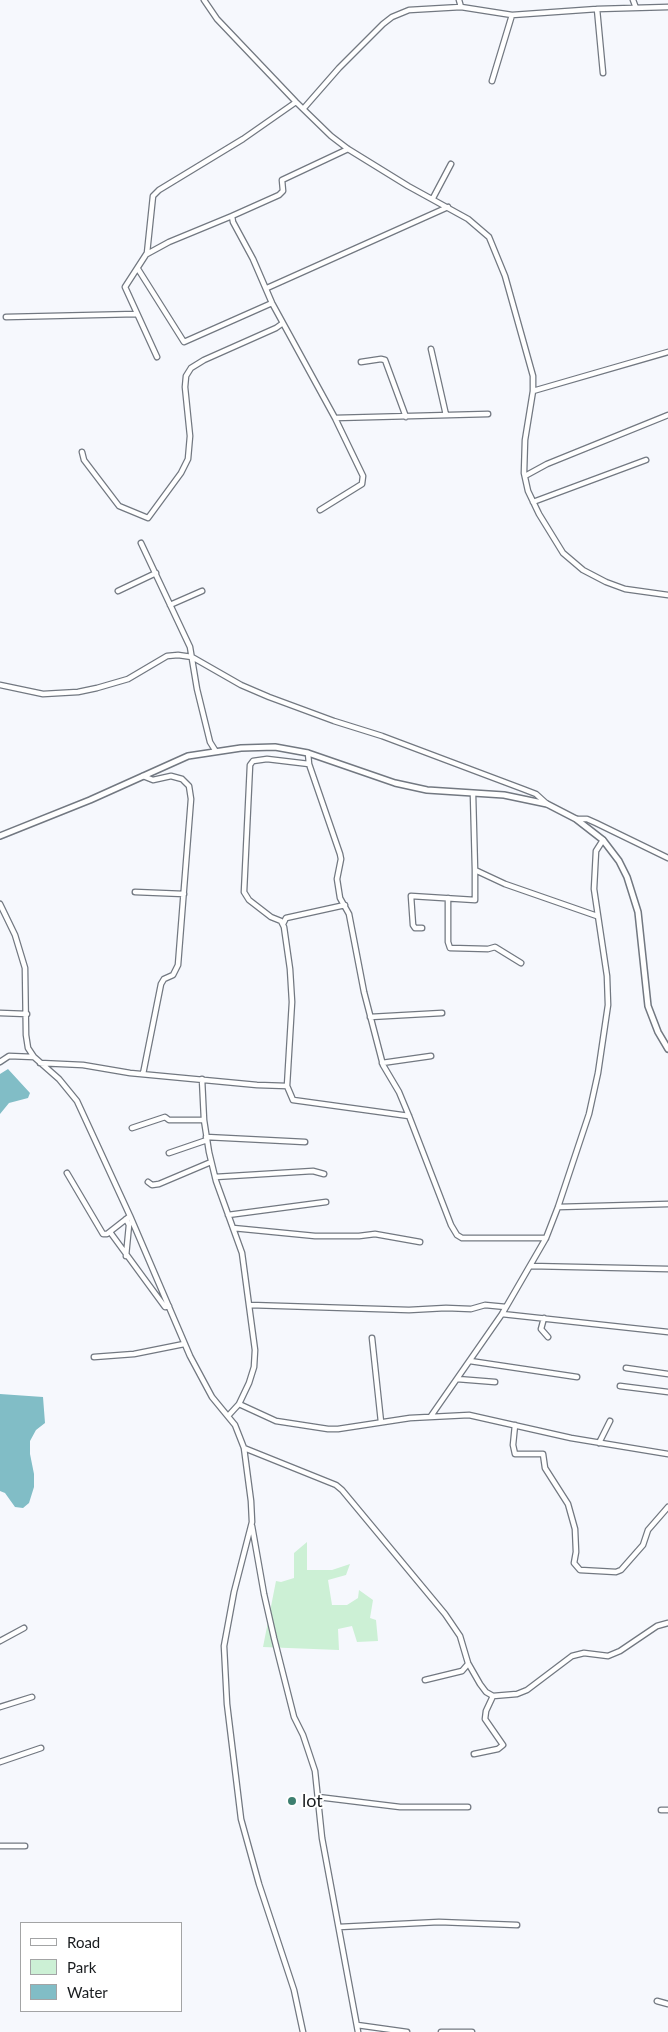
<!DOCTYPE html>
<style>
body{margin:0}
#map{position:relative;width:668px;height:2032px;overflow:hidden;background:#f6f8fd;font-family:Lato,sans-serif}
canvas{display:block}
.legend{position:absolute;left:20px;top:1922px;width:162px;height:90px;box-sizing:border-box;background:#fff;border:1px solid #a3a4a5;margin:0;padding:6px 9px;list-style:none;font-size:15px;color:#191c1f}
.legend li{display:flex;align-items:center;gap:10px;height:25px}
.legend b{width:25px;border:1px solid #a3a4a5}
</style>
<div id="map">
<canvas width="668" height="2032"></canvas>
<ul class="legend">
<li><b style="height:6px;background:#fff"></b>Road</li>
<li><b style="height:14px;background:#ccf0d5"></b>Park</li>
<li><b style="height:14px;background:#81bdc6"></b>Water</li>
</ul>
</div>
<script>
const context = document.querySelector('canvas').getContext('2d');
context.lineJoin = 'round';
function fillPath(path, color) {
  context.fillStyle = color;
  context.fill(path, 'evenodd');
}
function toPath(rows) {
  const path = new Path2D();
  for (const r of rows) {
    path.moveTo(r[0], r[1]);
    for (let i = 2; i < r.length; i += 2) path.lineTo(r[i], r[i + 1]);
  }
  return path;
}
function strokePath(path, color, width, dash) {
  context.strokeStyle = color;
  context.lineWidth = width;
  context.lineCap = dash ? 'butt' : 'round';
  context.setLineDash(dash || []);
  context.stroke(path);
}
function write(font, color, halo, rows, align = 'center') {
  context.font = font + ' Lato,sans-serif';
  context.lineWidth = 4;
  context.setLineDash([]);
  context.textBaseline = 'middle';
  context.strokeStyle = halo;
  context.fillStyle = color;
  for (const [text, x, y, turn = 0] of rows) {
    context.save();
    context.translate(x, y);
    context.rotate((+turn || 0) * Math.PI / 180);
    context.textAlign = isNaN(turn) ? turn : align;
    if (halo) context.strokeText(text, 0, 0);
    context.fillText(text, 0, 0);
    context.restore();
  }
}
fillPath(toPath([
 [307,1542,307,1570,332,1570,350,1564,346,1575,328,1580,332,1605,347,1605,358,1598,359,1590,373,1600,370,1618,376,1620,378,1641,357,1642,352,1626,338,1629,339,1650,263,1647,276,1581,281,1582,294,1578,294,1553]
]), '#ccf0d5');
fillPath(toPath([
 [8,1069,30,1093,28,1098,9,1103,0,1114,0,1074],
 [0,1394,43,1397,45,1423,36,1430,30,1441,30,1454,34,1474,34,1487,29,1503,23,1508,15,1507,5,1493,0,1491]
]), '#81bdc6');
const minor = toPath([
 [204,0,217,19,296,102,331,136,348,149,408,186,468,219,489,237,505,276,533,376,533,391,525,440,524,473,528,491,539,514,563,553,583,570,606,582,625,589,668,595],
 [459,0,461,7],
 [633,0,636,8],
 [597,9,603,73],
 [492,81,512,15],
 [304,108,339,68,383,24,392,17,409,10,461,7,512,15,597,9,668,7],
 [433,198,451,164],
 [147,254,169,242,232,216],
 [138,269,184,342,272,303],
 [267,288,448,207],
 [6,317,137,314],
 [431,349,446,415],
 [157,357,125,287,147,253,153,196,159,190,243,139,296,102],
 [361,362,381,359,385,360,406,417],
 [533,391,668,352],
 [335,418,488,414],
 [82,452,84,460,119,506,148,518,181,473,188,459,190,436,185,387,186,376,191,368,204,360,276,328,283,323],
 [525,476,547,464,668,415],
 [533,502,646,460],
 [320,510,362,484,363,476,335,418,272,303,253,259,233,222,232,216,279,195,283,191,282,180,348,149],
 [141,543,190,647,197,689,210,742,215,750],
 [118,591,156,573],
 [170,605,202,591],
 [0,685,43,694,78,692,97,688,128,679,167,656,178,655,192,657,241,685,269,697,334,721,382,736,523,789,536,794,547,804],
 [308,753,309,764,340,854,341,859,337,879,340,898,349,914,364,992,383,1065,399,1092,409,1116,451,1225,457,1235,462,1238,546,1238],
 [309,764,267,759,253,761,250,765,244,892,249,900,271,917,281,921,284,927,290,969,292,1002,287,1086,293,1100,409,1116],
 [473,794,475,870,505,884,597,916],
 [576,819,587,819,596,823,668,858],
 [135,892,184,894],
 [448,898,448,942,450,948,488,949,495,947,521,963],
 [0,904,15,935,25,968,26,1035,28,1048,34,1057,59,1079,77,1101,130,1216,190,1356,212,1397,235,1425,244,1448,251,1501,252,1522,234,1592,224,1646,227,1704,241,1819,259,1884,294,1990,303,2032],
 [283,924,286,918,345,905],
 [422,928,415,928,413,925,411,896,475,900,475,870],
 [0,1013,27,1014],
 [370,1017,442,1013],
 [0,1062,9,1056,34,1057],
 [40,1063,83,1065,130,1073,257,1085,287,1086],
 [382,1063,431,1056],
 [143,1074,161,984,164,979,173,975,178,965,191,799,189,786,182,779,171,776,153,780,143,776],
 [202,1079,204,1120,209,1152,216,1181,242,1253,255,1350,254,1367,249,1383,239,1404,228,1416],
 [132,1128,165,1117,169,1120,204,1120],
 [206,1137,305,1142],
 [169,1153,207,1140],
 [67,1173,103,1234,107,1234,130,1216],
 [215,1177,313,1171,324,1174],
 [148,1182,152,1185,159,1184,211,1162],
 [558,1207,668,1204],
 [228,1215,326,1202],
 [233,1228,315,1236,359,1236,375,1234,420,1242],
 [110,1232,165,1307,169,1306],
 [126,1256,129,1225,126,1219],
 [530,1266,668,1269],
 [250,1305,409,1310,446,1308,471,1309,485,1305,506,1307],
 [502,1314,668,1332],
 [544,1318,541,1329,548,1337],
 [372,1338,381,1422],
 [94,1357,134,1354,184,1344],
 [470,1361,577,1377],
 [626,1368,668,1374],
 [457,1379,495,1382],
 [620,1386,668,1392],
 [239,1404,276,1421,328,1429,338,1429,410,1418,469,1415,571,1438,668,1454],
 [431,1416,502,1314,546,1238,558,1207,589,1114,598,1073,608,1005,607,976,594,889,596,851,603,840],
 [515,1425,513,1445,515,1454,543,1454,545,1468,568,1504,575,1529,576,1552,574,1563,580,1570,616,1572,621,1570,643,1545,648,1530,668,1507],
 [599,1443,610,1421],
 [244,1448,336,1485,342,1490,445,1614,460,1636,468,1663,480,1684,486,1692,493,1696,517,1694,527,1690,572,1656,584,1653,608,1656,620,1651,657,1626,668,1623],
 [252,1526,264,1594,274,1638,294,1717,303,1735,315,1771,322,1838,358,2032],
 [0,1641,24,1628],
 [425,1680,462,1671,468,1664],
 [0,1707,32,1697],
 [474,1754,498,1749,503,1745,485,1719,486,1711,493,1696],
 [0,1762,41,1748],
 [318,1797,400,1807,468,1807],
 [661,1810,668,1810],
 [0,1846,25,1846],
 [339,1927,439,1922,517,1925],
 [657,2001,668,2004],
 [357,2025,407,2032],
 [441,2032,472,2032]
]);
const major = toPath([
 [0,836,90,800,188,756,241,748,275,747,308,753,395,783,427,790,504,795,547,804,576,819,603,840,619,861,627,877,638,912,648,1006,658,1032,668,1049]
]);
strokePath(minor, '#727881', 7);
strokePath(major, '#727881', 8);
strokePath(minor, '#fff', 4.5);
strokePath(major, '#fff', 5);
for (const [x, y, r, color] of [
 [292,1801,5,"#3d7f70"]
]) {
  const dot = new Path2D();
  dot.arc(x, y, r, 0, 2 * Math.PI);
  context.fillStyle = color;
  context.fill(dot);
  strokePath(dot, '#fff', 2);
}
write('18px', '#191c1f', '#fff', [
 ["lot",302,1801]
], 'left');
</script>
